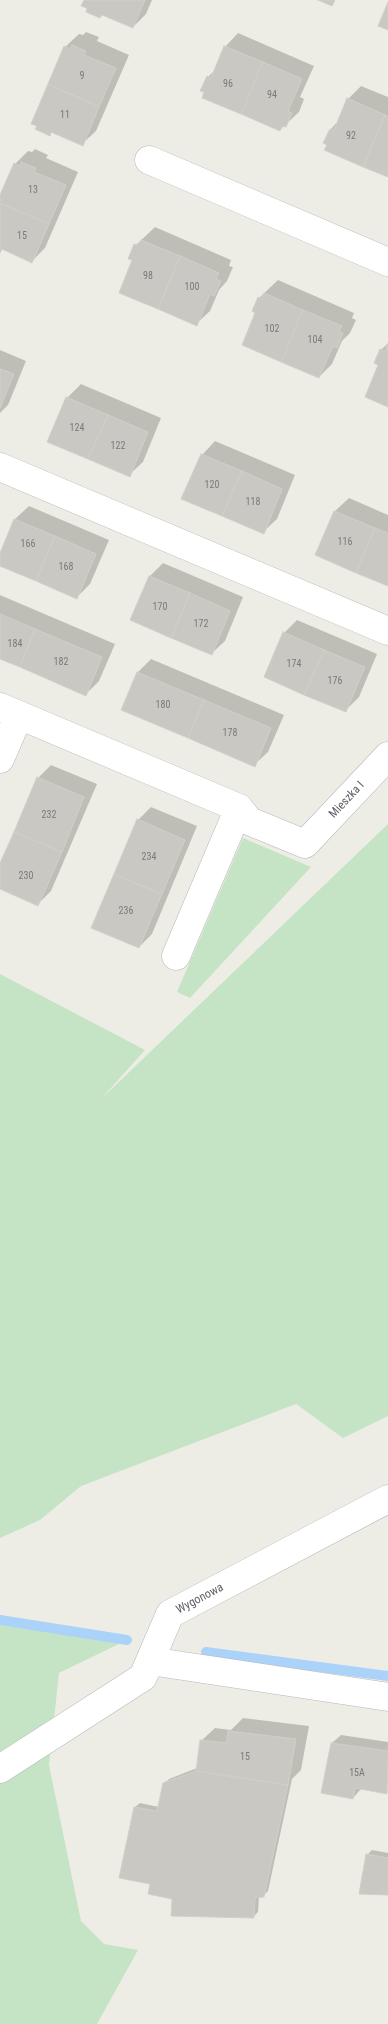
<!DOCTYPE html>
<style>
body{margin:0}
canvas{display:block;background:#eeede5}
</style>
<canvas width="388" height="2024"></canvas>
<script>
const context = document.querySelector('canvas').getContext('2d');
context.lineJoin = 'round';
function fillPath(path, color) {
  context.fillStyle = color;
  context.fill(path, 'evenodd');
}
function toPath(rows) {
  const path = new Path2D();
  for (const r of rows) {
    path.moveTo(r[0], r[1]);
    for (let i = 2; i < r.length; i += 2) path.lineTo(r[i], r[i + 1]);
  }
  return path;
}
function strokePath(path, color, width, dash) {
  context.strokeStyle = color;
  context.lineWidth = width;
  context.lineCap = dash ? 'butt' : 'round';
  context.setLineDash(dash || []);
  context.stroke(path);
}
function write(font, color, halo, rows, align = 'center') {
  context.font = font + ' "Roboto Condensed",sans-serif';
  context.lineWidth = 4;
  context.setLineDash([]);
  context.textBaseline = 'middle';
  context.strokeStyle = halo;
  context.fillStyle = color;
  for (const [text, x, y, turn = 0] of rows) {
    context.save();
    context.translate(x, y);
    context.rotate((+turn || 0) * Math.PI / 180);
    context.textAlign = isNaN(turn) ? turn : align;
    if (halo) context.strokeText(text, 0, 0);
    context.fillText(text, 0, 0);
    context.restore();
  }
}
fillPath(toPath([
 [388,824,388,1416,343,1438,296,1404,81,1486,40,1520,0,1538,0,974,145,1050,101,1099],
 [243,838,311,867,190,998,177,992],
 [0,1624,127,1640,59,1673,49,1765,81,1921,104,1944,138,1950,97,2024,0,2024]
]), '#c4e4c5');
fillPath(toPath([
 [85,0,152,0,146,14,133,27,89,8],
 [86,32,99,37,97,41,129,55,96,131,82,144,52,131,49,134,65,47,79,34,83,35],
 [238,33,314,66,300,97,304,99,299,112,280,130,208,77,216,69,225,47],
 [361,86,388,97,388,176,331,129,338,121,348,99],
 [35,149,48,155,46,158,78,172,45,248,32,261,3,248,0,251,0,199,15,164,28,151,32,152],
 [155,227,231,260,229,266,233,267,227,281,219,290,210,311,196,324,134,260,136,245],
 [278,280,354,313,352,318,356,320,350,333,342,341,332,364,319,377,257,312,259,298],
 [388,343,388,406,380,364,381,350],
 [0,350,26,361,8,405,0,413],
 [81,384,161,418,143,462,129,475,67,398],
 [215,441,295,475,277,519,263,532,202,455],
 [349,498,388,515,388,585,317,555,335,511],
 [29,506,109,540,90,584,77,597,0,564,0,556,15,519],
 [163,563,243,597,225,641,211,654,150,576],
 [0,595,115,644,99,681,86,694,0,658],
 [297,620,377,654,359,697,345,711,284,633],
 [151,659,284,715,268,752,254,765,123,709,138,672],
 [51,765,97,784,51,891,38,904,0,888,0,866,38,778],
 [151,807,197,826,152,934,139,947,138,820],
 [243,1718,309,1726,301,1770,292,1779,268,1891,263,1896,259,1896,258,1912,253,1917,173,1898,151,1883,135,1807,140,1803,159,1807,164,1784,169,1779,197,1768,201,1741,215,1728,231,1730],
 [341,1735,388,1742,387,1793,361,1789,353,1798,332,1743],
 [372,1850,388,1853,388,1894,367,1855]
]), '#0003');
strokePath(toPath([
 [0,1620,127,1640],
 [206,1652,388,1676]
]), '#abd3f9', 10);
const building = toPath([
 [84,0,145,0,133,28,102,15,100,18,86,12,87,8,81,6,84,0],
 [318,0,335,0,332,6,318,0],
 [388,2,388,30,378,26,388,2],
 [72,45,86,51,84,55,116,68,99,107,48,84,64,46,70,49,72,45],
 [224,46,263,62,241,114,202,98,204,92,200,91,207,76,211,78,224,46],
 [263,62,302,79,288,111,292,113,286,127,282,126,280,131,241,114,263,62],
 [48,84,99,107,83,146,51,132,50,136,35,129,37,126,31,124,48,84],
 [347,98,385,115,363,167,324,150,327,145,323,143,330,129,334,130,347,98],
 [385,115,388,116,388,177,363,167,385,115],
 [21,162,36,168,34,172,66,185,49,224,0,203,0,195,14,163,20,166,21,162],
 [0,203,49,224,32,263,2,249,0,253,0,203],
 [141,240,180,256,158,309,119,293,132,260,128,259,134,244,138,246,141,240],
 [180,256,219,273,216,279,221,281,214,296,210,294,197,326,158,309,180,256],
 [264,293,303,310,281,362,242,345,255,313,252,311,258,297,261,299,264,293],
 [303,310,342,326,339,332,343,333,337,348,333,346,319,378,281,362,303,310],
 [387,345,388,345,388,407,365,397,378,365,374,363,380,349,385,351,387,345],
 [0,369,14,374,0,408,0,369],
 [66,397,108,415,88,459,47,442,66,397],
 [108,415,148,432,130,477,88,459,108,415],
 [201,454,242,471,222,516,181,499,201,454],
 [242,471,282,489,264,534,222,516,242,471],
 [334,511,375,528,356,573,315,555,334,511],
 [14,519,55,536,36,581,0,566,0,553,14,519],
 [375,528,388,533,388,586,356,573,375,528],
 [55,536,96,554,77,599,36,581,55,536],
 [149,576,190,593,171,638,130,620,149,576],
 [190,593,230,611,212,655,171,638,190,593],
 [0,614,35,629,20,667,0,659,0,614],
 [35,629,102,657,86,696,20,667,35,629],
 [283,632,324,650,304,695,264,677,283,632],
 [324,650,365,667,346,712,304,695,324,650],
 [137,672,204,700,188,738,121,710,137,672],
 [204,700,271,728,255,767,188,738,204,700],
 [37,777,84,797,62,852,14,832,37,777],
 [137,819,185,840,162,894,114,874,137,819],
 [14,832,62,852,38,906,0,889,0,863,14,832],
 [114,874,162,894,139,948,91,928,114,874],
 [228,1731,296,1739,288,1785,196,1771,200,1740,226,1743,228,1731],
 [331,1743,388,1751,387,1794,355,1788,353,1799,321,1793,331,1743],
 [196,1771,288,1785,264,1897,255,1898,254,1918,171,1916,172,1899,148,1894,150,1884,119,1878,134,1807,157,1811,163,1783,196,1771],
 [366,1854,388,1858,388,1895,359,1894,366,1854]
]);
fillPath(building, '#cac8c2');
strokePath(building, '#d3cfc4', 1);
const minor = toPath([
 [149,160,388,262],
 [0,467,388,631],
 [0,707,239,808,249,821,305,844,388,756],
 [0,759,19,715],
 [176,956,239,808],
 [150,1661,388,1697],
 [0,1769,143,1677,170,1614,388,1499]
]);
strokePath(minor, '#b6b7bb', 29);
strokePath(minor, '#fff', 28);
write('10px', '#787a7c', null, [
 ["9",82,76],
 ["96",228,84],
 ["94",272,95],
 ["11",65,115],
 ["92",351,136],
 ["13",33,190],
 ["15",22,236],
 ["98",148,276],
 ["100",192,287],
 ["102",272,329],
 ["104",315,340],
 ["124",77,428],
 ["122",118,446],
 ["120",212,485],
 ["118",253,502],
 ["116",345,542],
 ["166",28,544],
 ["168",66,567],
 ["170",160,607],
 ["172",201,624],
 ["184",15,644],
 ["182",61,662],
 ["174",294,664],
 ["176",335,681],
 ["180",163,705],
 ["178",230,733],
 ["232",49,815],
 ["234",149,857],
 ["230",26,876],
 ["236",126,911],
 ["15",245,1757],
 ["15A",357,1773]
]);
write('12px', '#5d6065', '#fff', [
 ["Mieszka I",347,800,-47],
 ["Wygonowa",200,1599,-28]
]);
</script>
